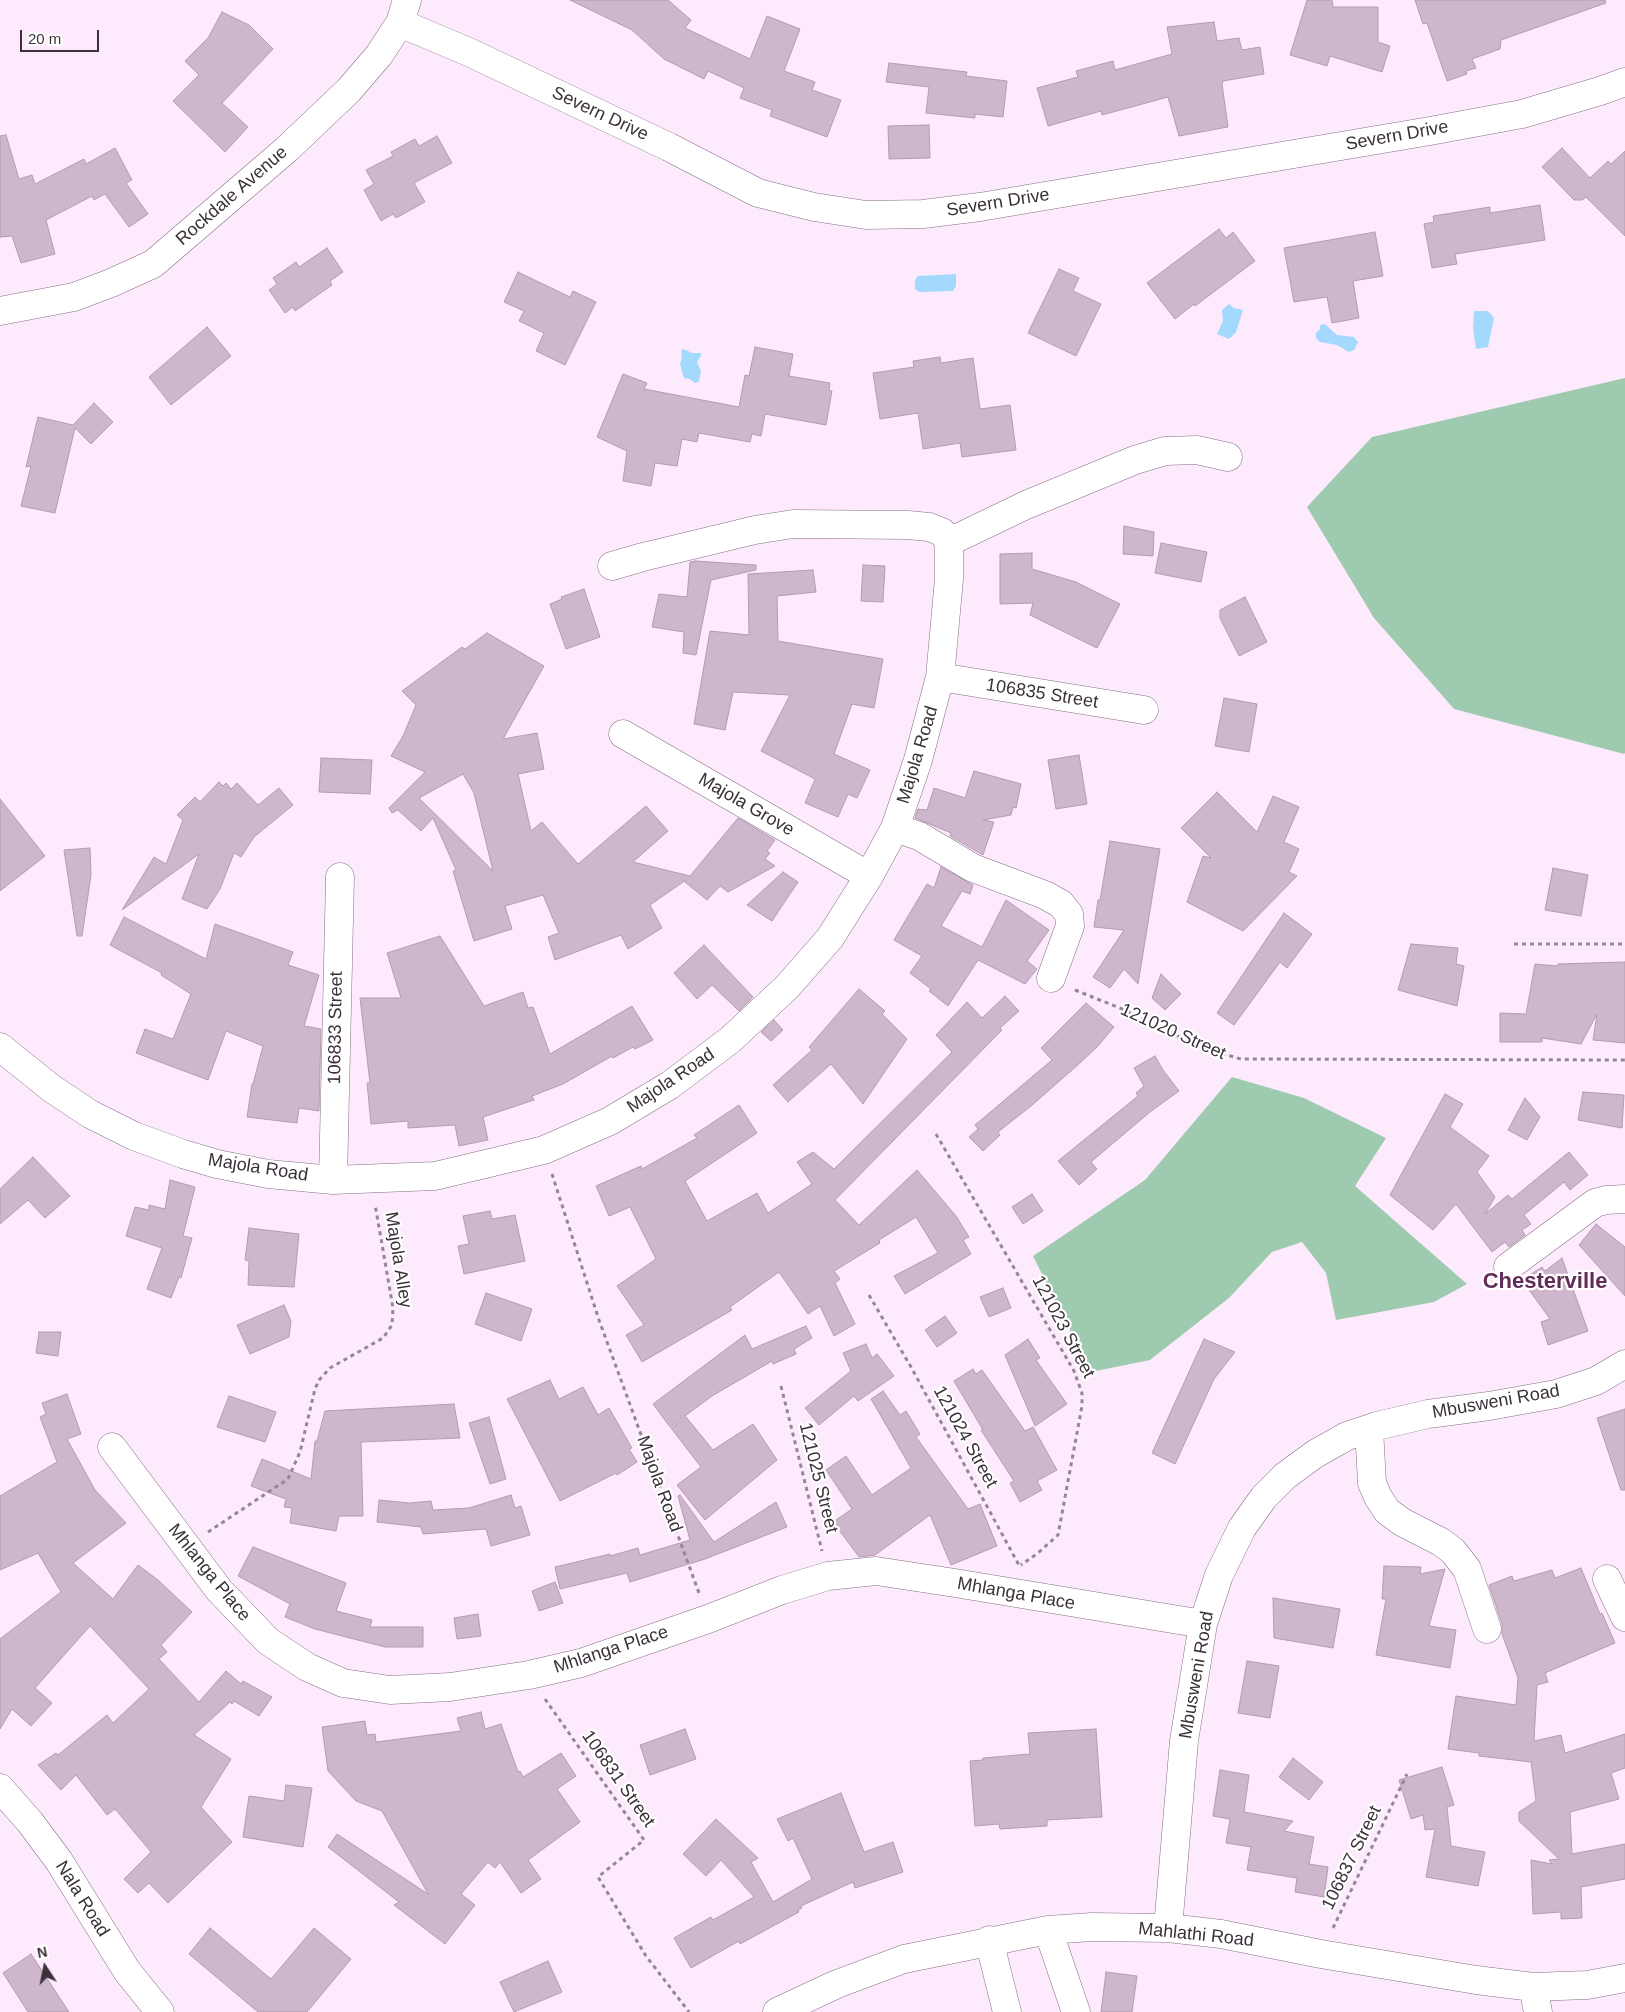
<!DOCTYPE html>
<style>
body{margin:0}
#map{position:relative;width:1625px;height:2012px;overflow:hidden;background:#feeafd;font-family:Arial,sans-serif}
canvas{display:block}
.north{position:absolute;left:20px;top:1942px;width:50px;height:50px;-webkit-text-stroke:4px #fff;paint-order:stroke;rotate:349deg;font-size:14px;font-weight:700;line-height:20px;text-align:center;color:#3a313a}
.north::after{content:'';display:block;margin:auto;width:18px;height:22px;background:#3a313a;clip-path:polygon(50% 0,100% 100%,50% 72%,0 100%)}
.scale{position:absolute;left:20px;top:30px;width:79px;height:22px;box-sizing:border-box;border:2px solid #3a313a;border-top:0;padding-left:6px;font-size:15px;line-height:18px;white-space:nowrap;color:#3a313a;-webkit-text-stroke:4px #fff;paint-order:stroke}
</style>
<div id="map">
<canvas width="1625" height="2012"></canvas>
<div class="north">N</div>
<div class="scale">20 m</div>
</div>
<script>
const context = document.querySelector('canvas').getContext('2d');
context.lineJoin = 'round';
function fillPath(path, color) {
  context.fillStyle = color;
  context.fill(path, 'evenodd');
}
function toPath(rows) {
  const path = new Path2D();
  for (const r of rows) {
    path.moveTo(r[0], r[1]);
    for (let i = 2; i < r.length; i += 2) path.lineTo(r[i], r[i + 1]);
  }
  return path;
}
function strokePath(path, color, width, dash) {
  context.strokeStyle = color;
  context.lineWidth = width;
  context.lineCap = dash ? 'butt' : 'round';
  context.setLineDash(dash || []);
  context.stroke(path);
}
function write(font, color, halo, rows, align = 'center') {
  context.font = font + ' Arial,sans-serif';
  context.lineWidth = 4.5;
  context.setLineDash([]);
  context.textBaseline = 'middle';
  context.strokeStyle = halo;
  context.fillStyle = color;
  for (const [text, x, y, turn = 0] of rows) {
    context.save();
    context.translate(x, y);
    context.rotate((+turn || 0) * Math.PI / 180);
    context.textAlign = isNaN(turn) ? turn : align;
    if (halo) context.strokeText(text, 0, 0);
    context.fillText(text, 0, 0);
    context.restore();
  }
}
fillPath(toPath([
 [1625,378,1625,753,1624,754,1454,709,1374,618,1307,507,1372,437],
 [1232,1077,1304,1098,1386,1138,1355,1186,1467,1284,1434,1302,1336,1320,1326,1273,1302,1242,1272,1252,1229,1298,1150,1360,1091,1372,1033,1256,1145,1180]
]), '#9ecbb0');
fillPath(toPath([
 [956,274,956,286,953,291,919,292,915,289,915,280,918,276],
 [1229,304,1234,308,1243,310,1236,332,1229,339,1217,334,1223,321,1222,310],
 [1474,311,1488,311,1494,318,1488,347,1476,349,1473,328],
 [1325,324,1337,335,1354,337,1358,342,1354,350,1349,352,1337,345,1320,342,1316,338,1316,333,1320,329,1320,325],
 [684,349,692,353,700,353,702,354,697,362,701,371,699,382,695,383,690,379,684,378,680,364,682,358,681,350]
]), '#a3d9fd');
const building = toPath([
 [570,0,668,0,691,20,685,28,750,59,767,16,800,29,784,71,815,82,812,90,841,100,827,137,770,116,772,110,740,98,744,88,708,71,704,79,664,59,632,30,570,0],
 [1307,0,1332,0,1333,7,1378,7,1378,42,1390,46,1382,72,1330,56,1327,66,1290,55,1307,0],
 [1415,0,1605,0,1606,3,1501,40,1500,49,1472,59,1476,68,1466,71,1467,74,1447,81,1427,23,1423,24,1415,0],
 [222,12,249,25,273,49,222,103,248,127,225,152,173,101,199,75,185,61,208,38,222,12],
 [1214,22,1217,41,1239,38,1242,50,1260,47,1264,74,1223,81,1222,84,1228,127,1179,136,1168,97,1102,115,1101,111,1048,126,1037,88,1078,77,1076,71,1113,61,1115,70,1172,54,1167,27,1214,22],
 [889,63,967,72,966,76,1007,81,1003,117,975,114,975,118,926,113,929,87,886,82,889,63],
 [929,125,930,158,889,159,888,126,929,125],
 [6,135,19,179,32,175,35,184,84,159,86,164,115,148,132,180,126,183,148,214,129,227,105,194,94,200,92,196,46,220,55,254,21,263,12,236,0,237,0,136,6,135],
 [437,136,452,163,414,183,425,202,396,218,393,214,381,221,364,190,374,184,366,170,393,156,391,152,415,139,419,146,437,136],
 [1562,148,1590,178,1608,161,1611,164,1625,151,1625,236,1586,197,1582,200,1574,200,1542,167,1562,148],
 [1540,205,1545,240,1455,254,1457,264,1432,268,1424,224,1434,222,1433,216,1490,207,1490,213,1540,205],
 [1219,229,1226,238,1233,232,1255,261,1195,306,1194,304,1175,319,1147,283,1219,229],
 [1375,232,1383,276,1353,281,1359,318,1332,323,1327,297,1294,302,1284,248,1375,232],
 [327,248,343,272,330,281,332,285,295,311,293,307,285,313,269,290,277,284,273,278,296,262,299,267,327,248],
 [1059,269,1079,278,1073,291,1101,304,1076,356,1028,333,1059,269],
 [518,272,570,297,573,291,596,302,565,365,536,351,544,333,519,321,524,311,504,302,518,272],
 [207,327,231,356,171,405,149,377,207,327],
 [755,347,793,354,789,376,830,383,829,390,832,391,826,425,765,414,761,436,752,434,750,442,699,433,697,442,682,439,677,466,655,463,651,486,623,481,627,451,597,437,623,374,647,383,644,389,739,407,745,375,749,376,755,347],
 [940,357,941,363,973,358,980,409,1010,405,1016,450,962,457,960,443,923,449,918,413,880,419,873,373,914,367,913,361,940,357],
 [94,403,113,422,91,444,75,428,55,513,21,506,31,466,26,467,38,417,73,425,94,403],
 [1124,526,1154,532,1153,556,1123,554,1124,526],
 [1161,543,1207,552,1201,582,1155,573,1161,543],
 [1032,553,1032,569,1076,582,1120,604,1097,648,1030,615,1033,603,1000,604,1000,554,1032,553],
 [695,561,756,565,756,570,711,580,696,655,683,653,684,632,652,627,659,594,687,597,690,562,695,561],
 [863,565,885,566,883,602,861,601,863,565],
 [813,570,816,592,777,596,778,641,883,659,874,708,852,704,834,754,870,770,857,798,848,794,838,817,805,803,815,779,761,751,790,695,733,692,725,730,694,724,710,631,749,635,748,574,813,570],
 [584,589,600,637,566,649,550,604,562,599,561,597,584,589],
 [1245,597,1267,642,1239,656,1220,618,1220,610,1245,597],
 [487,633,544,666,503,739,537,733,544,769,518,774,531,831,542,822,578,864,646,806,668,831,633,862,690,876,738,818,775,840,767,851,770,853,765,859,775,866,728,892,720,886,707,900,685,882,686,880,650,905,662,928,628,949,621,935,555,960,548,937,559,933,543,895,505,906,512,929,474,941,453,871,456,870,433,818,421,831,398,810,392,813,389,808,425,772,391,756,403,736,416,705,402,691,462,647,465,649,487,633],
 [463,774,474,793,493,871,419,798,463,774],
 [1224,698,1257,704,1249,752,1215,746,1224,698],
 [1079,755,1087,804,1056,809,1048,760,1079,755],
 [321,758,372,760,370,794,319,792,321,758],
 [974,771,1021,784,1016,808,1013,807,1011,815,983,820,994,822,983,855,950,836,951,833,915,818,918,809,927,810,934,788,965,798,974,771],
 [219,782,223,786,226,783,231,789,237,783,258,805,279,788,293,805,254,837,241,857,234,853,220,889,207,909,182,899,199,854,122,910,154,857,166,864,183,820,177,815,195,797,200,802,219,782],
 [1217,792,1257,832,1273,796,1299,807,1284,842,1299,849,1289,872,1297,876,1243,931,1187,902,1203,856,1211,858,1181,828,1217,792],
 [0,799,45,856,0,891,0,799],
 [1110,841,1160,849,1138,984,1124,969,1110,988,1093,977,1124,930,1094,927,1098,900,1100,900,1110,841],
 [90,848,91,875,82,936,77,936,64,850,90,848],
 [941,867,973,885,970,894,962,891,941,926,982,947,1006,900,1049,930,1027,961,1037,969,1025,984,978,960,948,1006,929,991,931,989,910,973,922,956,894,940,927,884,934,888,941,867],
 [1553,868,1588,875,1581,916,1545,910,1553,868],
 [783,872,798,882,772,921,747,905,783,872],
 [1284,913,1312,934,1287,968,1280,962,1234,1025,1217,1013,1284,913],
 [124,917,206,959,215,924,293,952,288,965,319,975,304,1026,321,1029,319,1111,299,1108,297,1123,247,1117,252,1084,253,1084,263,1046,226,1031,208,1080,136,1053,145,1029,173,1039,191,994,161,975,162,973,110,945,124,917],
 [440,936,484,1006,523,992,528,1008,533,1007,550,1054,632,1006,653,1040,635,1049,633,1047,613,1058,612,1056,563,1084,532,1096,534,1100,483,1117,488,1140,459,1146,455,1125,408,1128,408,1121,371,1124,367,1083,370,1083,360,998,401,998,387,953,440,936],
 [1411,944,1458,948,1456,964,1464,966,1457,1006,1398,990,1411,944],
 [704,945,753,997,739,1011,712,985,697,999,674,973,704,945],
 [1625,962,1625,1043,1593,1040,1597,1014,1581,1044,1542,1038,1542,1042,1500,1042,1500,1013,1526,1014,1535,964,1557,966,1558,964,1625,962],
 [1161,974,1181,994,1165,1010,1152,998,1161,974],
 [859,989,885,1011,882,1014,907,1039,863,1104,831,1064,788,1102,773,1085,812,1050,809,1047,859,989],
 [1005,996,1019,1011,1000,1028,1002,1030,835,1200,859,1225,917,1170,956,1216,969,1237,963,1240,971,1254,905,1294,894,1276,938,1253,916,1217,879,1240,880,1243,834,1271,840,1279,835,1283,855,1324,834,1336,820,1306,808,1314,779,1272,730,1307,732,1310,642,1362,626,1335,644,1325,617,1286,656,1259,630,1207,609,1216,596,1186,641,1166,642,1169,697,1138,694,1135,739,1105,757,1133,685,1181,707,1221,757,1193,768,1213,812,1184,797,1162,813,1152,834,1169,952,1052,936,1035,967,1002,982,1018,1005,996],
 [1086,1003,1114,1027,1098,1046,1080,1063,1031,1106,998,1132,1000,1135,983,1151,969,1137,978,1129,975,1125,1052,1060,1041,1048,1086,1003],
 [774,1020,783,1030,771,1041,761,1032,774,1020],
 [1155,1056,1163,1070,1179,1091,1150,1112,1091,1162,1097,1169,1079,1185,1058,1161,1138,1096,1136,1093,1144,1086,1134,1068,1155,1056],
 [1583,1092,1624,1095,1622,1128,1578,1120,1583,1092],
 [1445,1094,1463,1104,1450,1127,1489,1156,1477,1172,1495,1197,1485,1214,1508,1195,1512,1199,1569,1152,1588,1175,1570,1190,1564,1182,1524,1215,1531,1224,1522,1230,1525,1235,1509,1247,1505,1242,1492,1252,1456,1204,1433,1230,1390,1195,1445,1094],
 [1525,1098,1540,1117,1527,1140,1508,1130,1525,1098],
 [33,1157,70,1196,45,1218,28,1200,0,1224,0,1189,33,1157],
 [170,1180,195,1187,183,1236,192,1238,181,1278,179,1277,171,1298,147,1289,162,1248,126,1236,135,1207,149,1210,149,1205,165,1209,170,1180],
 [1032,1194,1043,1211,1023,1224,1012,1207,1032,1194],
 [490,1211,492,1219,515,1215,525,1261,464,1274,458,1246,469,1244,463,1216,490,1211],
 [1596,1224,1625,1247,1625,1296,1579,1245,1596,1224],
 [249,1228,299,1234,294,1287,248,1285,249,1261,245,1260,249,1228],
 [1562,1258,1588,1331,1548,1345,1541,1322,1550,1319,1522,1280,1542,1267,1545,1271,1562,1258],
 [1003,1288,1011,1308,989,1317,980,1297,1003,1288],
 [486,1293,532,1309,521,1341,475,1324,486,1293],
 [284,1305,291,1321,289,1337,250,1354,237,1325,284,1305],
 [945,1316,957,1333,937,1347,925,1330,945,1316],
 [806,1326,812,1338,794,1349,796,1354,773,1364,772,1361,712,1396,670,1427,653,1404,745,1335,752,1349,806,1326],
 [39,1332,61,1332,58,1356,36,1353,39,1332],
 [1028,1339,1040,1358,1036,1360,1067,1404,1035,1426,1005,1355,1028,1339],
 [1204,1339,1235,1352,1214,1379,1175,1464,1152,1453,1204,1339],
 [866,1344,872,1358,877,1354,894,1376,858,1401,854,1396,819,1425,805,1408,851,1371,843,1353,866,1344],
 [973,1369,976,1374,982,1370,1025,1431,1033,1427,1057,1470,1037,1481,1042,1490,1020,1502,1010,1483,1014,1481,981,1430,983,1430,954,1381,973,1369],
 [550,1380,559,1399,583,1387,598,1415,609,1408,632,1448,629,1449,637,1462,617,1475,616,1473,560,1501,507,1399,550,1380],
 [883,1391,900,1415,906,1411,920,1434,916,1437,968,1509,980,1504,997,1546,951,1565,930,1515,875,1555,859,1557,833,1522,852,1509,826,1470,846,1456,872,1495,911,1468,871,1399,883,1391],
 [67,1394,81,1434,67,1439,95,1490,126,1523,73,1563,113,1599,138,1565,158,1580,192,1612,161,1645,167,1652,159,1659,199,1702,226,1671,241,1684,243,1681,272,1697,259,1716,234,1701,232,1704,230,1702,194,1735,231,1759,201,1807,232,1842,168,1903,149,1883,138,1893,124,1879,151,1852,115,1809,107,1815,76,1775,61,1790,38,1765,56,1753,58,1755,107,1715,113,1723,149,1689,90,1626,35,1688,52,1703,31,1726,12,1709,0,1729,0,1639,61,1592,38,1553,0,1570,0,1496,57,1462,40,1417,46,1414,42,1403,67,1394],
 [229,1396,276,1412,265,1442,217,1427,229,1396],
 [454,1404,460,1438,361,1442,363,1516,339,1516,336,1531,290,1523,292,1508,284,1507,286,1499,251,1486,262,1459,311,1479,315,1441,317,1441,325,1411,454,1404],
 [1625,1409,1625,1490,1621,1490,1597,1418,1625,1409],
 [489,1417,506,1479,490,1484,469,1423,489,1417],
 [686,1417,713,1450,753,1424,777,1460,705,1520,677,1485,701,1467,671,1428,686,1417],
 [511,1495,515,1508,521,1506,530,1535,491,1546,486,1529,423,1534,421,1527,377,1522,379,1500,410,1503,431,1501,433,1510,469,1508,511,1495],
 [680,1495,714,1542,776,1502,787,1527,705,1559,630,1582,627,1573,560,1589,555,1567,610,1554,610,1556,638,1548,640,1555,690,1540,678,1496,680,1495],
 [253,1547,346,1583,336,1611,372,1620,370,1627,423,1627,423,1647,385,1647,315,1629,285,1617,290,1604,238,1576,253,1547],
 [1384,1566,1421,1567,1420,1574,1445,1569,1429,1626,1456,1630,1450,1668,1376,1655,1386,1599,1382,1599,1384,1566],
 [1581,1568,1600,1614,1602,1613,1615,1643,1545,1673,1548,1682,1537,1685,1534,1741,1561,1735,1565,1753,1625,1734,1625,1768,1611,1773,1619,1799,1570,1812,1572,1854,1625,1844,1625,1879,1581,1887,1582,1918,1561,1919,1561,1912,1533,1914,1531,1860,1552,1864,1549,1860,1559,1859,1519,1821,1519,1812,1536,1801,1531,1762,1479,1756,1479,1753,1448,1749,1456,1696,1516,1705,1518,1678,1502,1634,1502,1624,1489,1585,1512,1576,1514,1581,1552,1570,1555,1578,1581,1568],
 [555,1582,563,1603,539,1611,532,1591,555,1582],
 [1273,1598,1340,1609,1333,1648,1274,1638,1273,1598],
 [478,1614,481,1636,457,1639,454,1618,478,1614],
 [1247,1661,1279,1666,1270,1718,1238,1713,1247,1661],
 [481,1712,485,1729,501,1724,518,1772,520,1771,523,1777,561,1753,576,1776,557,1789,580,1822,528,1860,541,1879,521,1893,500,1862,495,1868,488,1862,461,1894,475,1905,445,1944,394,1905,399,1902,328,1847,337,1834,428,1894,382,1811,356,1801,328,1771,322,1727,365,1721,367,1735,375,1734,376,1742,461,1731,457,1718,481,1712],
 [685,1729,696,1759,650,1775,640,1745,685,1729],
 [1096,1729,1102,1817,1047,1820,1047,1826,1000,1829,999,1824,975,1826,970,1761,983,1760,983,1758,1030,1754,1028,1733,1096,1729],
 [1293,1758,1323,1782,1309,1800,1279,1777,1293,1758],
 [1442,1767,1454,1805,1447,1807,1451,1846,1485,1852,1478,1886,1426,1877,1435,1829,1425,1830,1423,1815,1411,1819,1399,1780,1442,1767],
 [1220,1770,1249,1775,1244,1812,1293,1821,1284,1831,1314,1837,1309,1864,1328,1867,1324,1897,1295,1892,1297,1878,1247,1870,1251,1847,1226,1843,1230,1819,1213,1816,1220,1770],
 [286,1785,312,1788,303,1847,243,1837,249,1796,284,1801,286,1785],
 [841,1793,864,1852,893,1842,903,1872,855,1888,853,1882,801,1906,802,1908,798,1910,799,1912,740,1944,739,1941,691,1968,674,1938,711,1917,713,1920,754,1897,721,1860,706,1876,683,1854,716,1819,758,1858,751,1862,773,1902,812,1879,793,1838,788,1841,777,1819,841,1793],
 [210,1928,271,1979,314,1928,351,1959,307,2012,258,2012,189,1954,210,1928],
 [31,1954,69,2012,28,2012,3,1973,31,1954],
 [548,1961,562,1992,514,2012,500,1982,548,1961],
 [1106,1972,1137,1976,1132,2012,1101,2012,1106,1972]
]);
fillPath(building, '#ceb6cd');
strokePath(building, '#b39cb2', 1);
const minor = toPath([
 [400,23,471,53,669,147,758,193,814,207,866,215,923,214,980,207,1430,131,1522,114,1600,91,1625,82],
 [0,311,74,297,111,283,153,264,287,149,349,90,379,55,400,23,407,0],
 [949,542,1026,505,1135,460,1165,451,1197,450,1228,457],
 [940,677,1144,710],
 [623,734,869,876],
 [895,828,919,836,973,868,1045,895,1061,904,1069,914,1070,926,1051,978],
 [0,1047,51,1088,90,1114,134,1136,183,1154,217,1164,268,1174,333,1180,435,1176,544,1150,610,1121,670,1085,730,1040,787,987,830,938,869,876,895,828,918,760,940,677,949,579,949,542,942,532,929,527,908,525,793,524,755,530,643,557,612,566],
 [333,1180,340,877],
 [1508,1267,1595,1203,1606,1200,1625,1199],
 [1369,1429,1372,1483,1378,1497,1387,1511,1402,1522,1441,1542,1453,1551,1467,1569,1487,1629],
 [112,1447,219,1590,268,1641,307,1667,343,1683,390,1690,450,1687,529,1675,581,1663,708,1619,782,1590,828,1576,876,1571,955,1583,1203,1624],
 [1607,1579,1625,1617],
 [0,1788,30,1822,59,1861,127,1971,160,2012],
 [1168,1928,1184,1741,1203,1624,1219,1575,1242,1528,1264,1497,1285,1476,1315,1454,1347,1436,1377,1426,1428,1414,1489,1406,1556,1394,1596,1381,1625,1364],
 [1048,1930,1076,2012],
 [989,1940,1007,2012],
 [1533,1987,1538,2012],
 [777,2012,837,1984,904,1959,1048,1930,1092,1927,1168,1928,1221,1934,1321,1954,1476,1980,1533,1987,1587,1985,1625,1978]
]);
strokePath(minor, '#846f84', 29);
strokePath(toPath([
 [1514,944,1625,944],
 [1075,990,1127,1011,1200,1047,1241,1059,1625,1060],
 [936,1134,1074,1371,1082,1393,1082,1406,1058,1535,1038,1553,1021,1565],
 [552,1174,599,1320,699,1593],
 [869,1295,911,1367,1020,1567],
 [781,1386,822,1551],
 [208,1532,288,1479,300,1452,315,1389,319,1380,330,1368,383,1338,392,1325,393,1308,375,1204],
 [545,1699,644,1840,598,1877,646,1956,689,2012],
 [1333,1928,1407,1774]
]), '#948694', 3, [4, 4]);
strokePath(minor, '#fff', 28);
write('18px', '#3a313a', '#fff', [
 ["Severn Drive",600,114,25],
 ["Severn Drive",1397,136,-10],
 ["Rockdale Avenue",232,196,-41],
 ["Severn Drive",998,203,-9],
 ["106835 Street",1042,694,9],
 ["Majola Road",918,755,-73],
 ["Majola Grove",746,805,30],
 ["106833 Street",336,1028,-89],
 ["121020 Street",1173,1032,24],
 ["Majola Road",671,1081,-34],
 ["Majola Road",258,1168,9],
 ["Majola Alley",398,1260,81],
 ["121023 Street",1063,1327,62],
 ["Mbusweni Road",1496,1402,-10],
 ["121024 Street",965,1437,61],
 ["121025 Street",818,1478,76],
 ["Majola Road",659,1484,70],
 ["Mhlanga Place",209,1573,51],
 ["Mhlanga Place",1016,1594,10],
 ["Mhlanga Place",611,1650,-18],
 ["Mbusweni Road",1197,1675,-80],
 ["106831 Street",618,1779,55],
 ["106837 Street",1352,1858,-64],
 ["Nala Road",82,1899,58],
 ["Mahlathi Road",1196,1935,6]
]);
write('bold 22px', '#622c58', '#fff', [
 ["Chesterville",1545,1282]
]);
</script>
